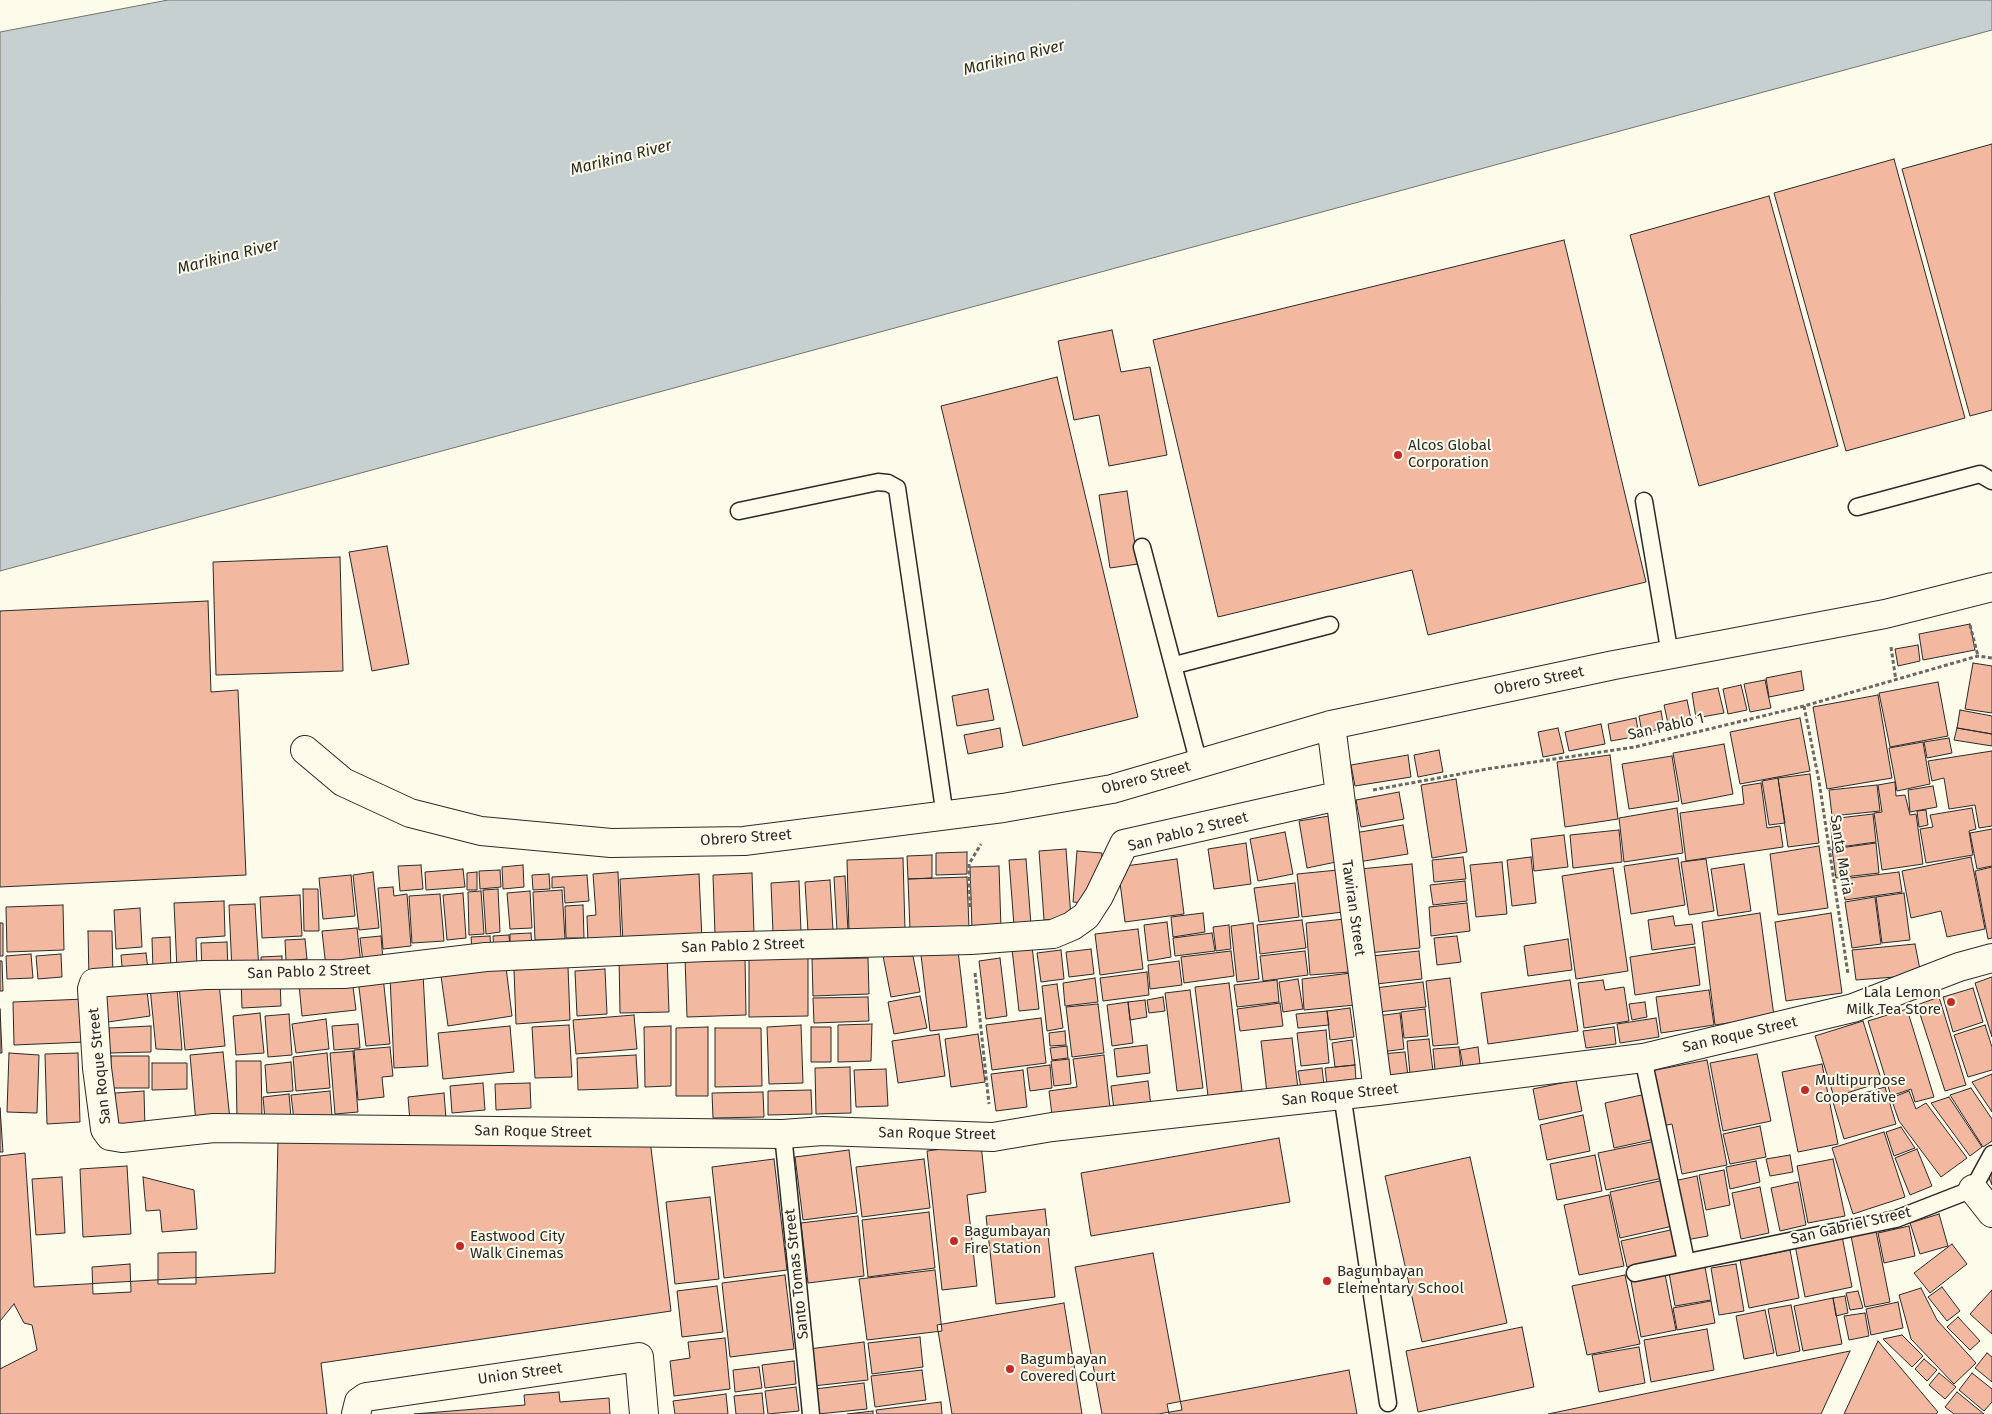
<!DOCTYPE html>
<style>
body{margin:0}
canvas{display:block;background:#fdfbea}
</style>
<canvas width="1992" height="1414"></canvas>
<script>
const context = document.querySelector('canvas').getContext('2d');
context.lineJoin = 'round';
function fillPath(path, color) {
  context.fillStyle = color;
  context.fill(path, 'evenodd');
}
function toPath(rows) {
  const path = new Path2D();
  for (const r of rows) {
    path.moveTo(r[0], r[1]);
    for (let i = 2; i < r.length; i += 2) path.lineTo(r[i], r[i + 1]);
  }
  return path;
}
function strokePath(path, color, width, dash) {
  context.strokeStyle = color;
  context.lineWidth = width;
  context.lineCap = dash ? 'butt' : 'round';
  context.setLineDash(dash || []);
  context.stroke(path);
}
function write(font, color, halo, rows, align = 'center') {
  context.font = font + ' "Fira Sans",sans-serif';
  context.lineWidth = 4;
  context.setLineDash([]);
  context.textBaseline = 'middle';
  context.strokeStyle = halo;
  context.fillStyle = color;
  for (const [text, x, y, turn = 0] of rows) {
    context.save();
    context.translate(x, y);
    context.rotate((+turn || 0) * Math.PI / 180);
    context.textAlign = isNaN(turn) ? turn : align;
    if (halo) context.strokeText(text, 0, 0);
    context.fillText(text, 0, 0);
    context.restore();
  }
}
const water = toPath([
 [168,0,1992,0,1992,30,0,571,0,32,168,0]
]);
fillPath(water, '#c7d0d0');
strokePath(water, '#74746e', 1);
const building = toPath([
 [1992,144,1992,410,1970,416,1902,169,1992,144],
 [1894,159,1965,418,1846,451,1774,193,1894,159],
 [1769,196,1838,446,1699,486,1630,235,1769,196],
 [1564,240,1646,582,1428,635,1412,570,1218,617,1153,340,1564,240],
 [1112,330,1121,372,1150,367,1167,455,1109,466,1099,415,1074,420,1058,341,1112,330],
 [1057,377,1138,717,1023,746,941,406,1057,377],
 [1127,491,1138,564,1110,568,1099,495,1127,491],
 [387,546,409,664,372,671,349,552,387,546],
 [340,557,343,671,216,675,213,562,340,557],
 [208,601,211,692,238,690,246,875,0,887,0,611,208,601],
 [1970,624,1975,650,1923,660,1919,634,1970,624],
 [1918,645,1920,661,1898,666,1895,649,1918,645],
 [1973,663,1992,666,1992,713,1965,709,1973,663],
 [1801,671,1804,690,1769,697,1766,678,1801,671],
 [1765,680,1771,708,1750,712,1744,684,1765,680],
 [1938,682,1948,736,1890,747,1879,693,1938,682],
 [1741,685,1747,710,1728,714,1723,689,1741,685],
 [1718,688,1724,713,1696,718,1692,693,1718,688],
 [988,689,994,720,957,726,952,696,988,689],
 [1878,695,1892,778,1827,789,1813,707,1878,695],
 [1687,700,1692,724,1669,728,1664,705,1687,700],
 [1960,710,1992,716,1992,734,1957,728,1960,710],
 [1661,711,1664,728,1642,733,1639,716,1661,711],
 [1636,718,1639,736,1611,741,1608,724,1636,718],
 [1800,718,1810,771,1740,784,1730,732,1800,718],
 [1601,724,1605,744,1569,751,1565,732,1601,724],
 [1000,728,1003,747,968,754,964,735,1000,728],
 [1558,728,1564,753,1543,757,1538,732,1558,728],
 [1957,728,1992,734,1992,746,1954,740,1957,728],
 [1949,738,1952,753,1927,758,1924,742,1949,738],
 [1923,742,1930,784,1897,791,1889,748,1923,742],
 [1724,744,1733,794,1682,804,1673,753,1724,744],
 [1439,750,1443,772,1418,777,1414,755,1439,750],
 [1992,751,1992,826,1979,828,1975,805,1949,809,1944,778,1932,781,1928,761,1992,751],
 [1408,755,1411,777,1355,786,1351,765,1408,755],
 [1610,755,1618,819,1565,827,1557,762,1610,755],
 [1672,756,1679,801,1629,809,1622,764,1672,756],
 [1810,774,1819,843,1788,847,1778,778,1810,774],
 [1778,778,1785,823,1769,825,1762,781,1778,778],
 [1456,779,1467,852,1432,858,1421,785,1456,779],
 [1895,782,1896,796,1905,795,1910,815,1916,814,1923,864,1882,870,1874,813,1882,812,1878,785,1895,782],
 [1761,783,1767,828,1780,826,1783,847,1686,861,1680,813,1744,804,1742,786,1761,783],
 [1877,785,1880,811,1832,816,1829,790,1877,785],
 [1933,786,1937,807,1910,812,1908,790,1933,786],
 [1399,792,1404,819,1361,827,1356,800,1399,792],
 [1677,808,1683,853,1624,862,1619,818,1677,808],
 [1972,808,1976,829,1969,831,1973,855,1926,863,1920,829,1933,827,1930,815,1972,808],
 [1926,810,1928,825,1919,827,1917,811,1926,810],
 [1873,814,1876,842,1833,848,1830,819,1873,814],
 [1329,816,1336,862,1307,868,1299,821,1329,816],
 [1403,825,1408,854,1358,862,1354,833,1403,825],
 [1992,829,1992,866,1977,869,1970,833,1992,829],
 [1619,830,1622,862,1573,868,1570,835,1619,830],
 [1285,832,1293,874,1258,881,1250,839,1285,832],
 [1564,835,1568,867,1534,871,1531,839,1564,835],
 [1246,843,1251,884,1214,889,1208,849,1246,843],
 [1876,843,1879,873,1836,878,1832,849,1876,843],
 [1819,846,1828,908,1778,915,1770,854,1819,846],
 [1066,849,1071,918,1044,920,1039,851,1066,849],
 [1077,851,1102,853,1100,872,1095,871,1092,904,1073,902,1077,851],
 [967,852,967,874,936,875,936,853,967,852],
 [932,855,932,878,908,879,907,856,932,855],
 [1463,857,1466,879,1434,882,1432,860,1463,857],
 [1531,857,1536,903,1512,906,1507,860,1531,857],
 [1971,857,1985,929,1947,937,1941,911,1911,918,1902,871,1971,857],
 [903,858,905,930,849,932,847,860,903,858],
 [1678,858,1685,905,1631,914,1624,866,1678,858],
 [1026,859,1031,925,1014,926,1009,860,1026,859],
 [1177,859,1184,914,1125,922,1118,867,1177,859],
 [1706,859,1714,911,1689,915,1681,862,1706,859],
 [1502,862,1507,914,1476,917,1470,865,1502,862],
 [1412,864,1420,948,1368,953,1360,869,1412,864],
 [1744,864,1751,911,1718,916,1711,869,1744,864],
 [421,865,423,889,400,891,398,866,421,865],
 [523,865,524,887,503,889,502,867,523,865],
 [999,866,1001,929,972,930,970,867,999,866],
 [1992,867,1992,938,1988,939,1975,871,1992,867],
 [1613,868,1628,971,1576,979,1562,876,1613,868],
 [463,869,465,887,426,890,425,872,463,869],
 [500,870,501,887,480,889,479,871,500,870],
 [1338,870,1343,912,1302,917,1297,874,1338,870],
 [373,872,379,928,359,930,353,875,373,872],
 [477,872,477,890,467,890,467,873,477,872],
 [618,872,621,941,588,943,587,916,596,915,593,874,618,872],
 [1899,872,1902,892,1845,900,1842,879,1899,872],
 [752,873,754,933,715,935,713,875,752,873],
 [549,874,550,889,533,890,532,875,549,874],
 [699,874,702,940,623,944,620,879,699,874],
 [351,875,355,916,323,919,319,878,351,875],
 [587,875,589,901,565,903,564,887,552,888,552,877,587,875],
 [845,876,848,931,837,931,834,877,845,876],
 [967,877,969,928,910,930,908,879,967,877],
 [830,880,833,930,808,932,805,882,830,880],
 [799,881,801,932,773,933,771,883,799,881],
 [1465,881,1467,901,1433,905,1430,885,1465,881],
 [1295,883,1299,917,1259,922,1254,888,1295,883],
 [393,887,394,896,407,894,411,946,383,949,378,888,393,887],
 [303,889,318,889,319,931,304,931,303,889],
 [498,889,500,932,486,934,483,890,498,889],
 [562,890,565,939,535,940,533,892,562,890],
 [481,891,484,934,469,935,468,892,481,891],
 [530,891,532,928,510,929,507,893,530,891],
 [463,893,466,938,447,940,443,895,463,893],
 [1904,893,1910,940,1882,943,1876,897,1904,893],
 [440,894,444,941,412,943,409,896,440,894],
 [300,895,302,936,262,938,260,897,300,895],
 [1875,897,1881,944,1852,948,1845,902,1875,897],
 [224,901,225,936,196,938,197,969,177,970,174,903,224,901],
 [1467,903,1470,931,1431,936,1429,907,1467,903],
 [255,904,259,970,232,971,229,905,255,904],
 [63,905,64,950,7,952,6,907,63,905],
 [583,905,584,938,566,938,565,906,583,905],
 [140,908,142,947,116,949,114,910,140,908],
 [1203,913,1205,932,1173,937,1171,917,1203,913],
 [1760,913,1774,1016,1715,1025,1702,922,1760,913],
 [1831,913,1842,993,1786,1001,1775,922,1831,913],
 [1673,916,1675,926,1692,924,1695,944,1652,950,1648,920,1673,916],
 [1345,919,1350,972,1310,975,1306,923,1345,919],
 [1302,920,1306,948,1260,954,1257,925,1302,920],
 [1167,922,1171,957,1148,961,1144,925,1167,922],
 [0,923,3,923,3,956,0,956,0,923],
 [1253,923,1259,979,1237,982,1231,926,1253,923],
 [1229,925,1231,949,1216,951,1213,927,1229,925],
 [357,928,361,964,326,968,322,931,357,928],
 [1138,929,1143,969,1100,975,1095,934,1138,929],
 [88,931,112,931,113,978,89,979,88,931],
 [531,933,532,948,510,949,510,934,531,933],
 [1212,933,1215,951,1175,956,1173,938,1212,933],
 [509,935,510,950,494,950,493,936,509,935],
 [381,936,383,960,363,962,360,938,381,936],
 [490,936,491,949,472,950,471,937,490,936],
 [1457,936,1461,962,1437,965,1434,938,1457,936],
 [170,937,171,971,153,971,152,938,170,937],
 [305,939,307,959,286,961,285,940,305,939],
 [1568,939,1572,970,1528,976,1524,946,1568,939],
 [227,942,228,971,202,972,201,943,227,942],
 [1915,944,1921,975,1856,980,1852,950,1915,944],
 [1032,946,1039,1009,1019,1011,1012,949,1032,946],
 [1695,947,1700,985,1635,995,1630,957,1695,947],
 [1091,949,1094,974,1069,977,1066,952,1091,949],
 [1061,950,1064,979,1041,982,1037,953,1061,950],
 [958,951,967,1027,930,1031,921,955,958,951],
 [1231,951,1234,976,1184,983,1181,957,1231,951],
 [1305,951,1308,975,1263,981,1260,956,1305,951],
 [1419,951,1422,979,1376,984,1372,956,1419,951],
 [146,953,149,977,123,978,121,955,146,953],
 [31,954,33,978,7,979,6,956,31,954],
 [61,954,62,977,38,979,36,956,61,954],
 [667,954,669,1012,620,1013,619,956,667,954],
 [808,954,808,1016,749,1017,749,955,808,954],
 [282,956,282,970,262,971,261,957,282,956],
 [745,956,746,1015,687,1017,685,958,745,956],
 [883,956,913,956,920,992,891,997,883,956],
 [868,958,869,994,813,996,812,959,868,958],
 [1000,958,1007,1016,986,1019,979,961,1000,958],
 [0,961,2,961,3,991,0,991,0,961],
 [1179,961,1182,985,1150,989,1148,965,1179,961],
 [506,967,512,1016,448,1026,441,976,506,967],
 [568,967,570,1020,516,1024,514,970,568,967],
 [605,969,607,1014,577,1016,575,971,605,969],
 [1147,972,1149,995,1103,1001,1100,978,1147,972],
 [1351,973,1355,1005,1304,1010,1302,979,1351,973],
 [423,974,428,1066,394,1068,390,976,423,974],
 [383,976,390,1044,366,1046,358,979,383,976],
 [1992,977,1992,1037,1975,983,1992,977],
 [1095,978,1098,1002,1065,1006,1063,983,1095,978],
 [1450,978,1458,1044,1433,1046,1426,981,1450,978],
 [280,979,281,1006,242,1008,241,980,280,979],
 [352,979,356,1010,302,1016,299,985,352,979],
 [1298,979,1303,1009,1283,1012,1279,982,1298,979],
 [1277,980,1279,1002,1237,1007,1234,985,1277,980],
 [1570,980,1578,1031,1488,1044,1481,993,1570,980],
 [1603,980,1605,990,1624,987,1629,1021,1584,1028,1578,983,1603,980],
 [219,982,225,1046,185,1050,179,986,219,982],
 [1423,982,1426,1007,1378,1012,1375,988,1423,982],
 [146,983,150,1016,108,1022,104,989,146,983],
 [1229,983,1242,1091,1208,1096,1195,987,1229,983],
 [1057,984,1063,1028,1047,1031,1042,986,1057,984],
 [150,987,177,988,182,1050,156,1049,150,987],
 [1973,988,1983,1022,1953,1032,1943,997,1973,988],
 [1190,990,1203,1088,1177,1091,1165,993,1190,990],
 [1709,990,1714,1025,1661,1033,1656,997,1709,990],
 [920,996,927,1028,894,1034,888,1002,920,996],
 [868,997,869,1021,814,1023,813,998,868,997],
 [1163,997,1165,1011,1149,1013,1147,1000,1163,997],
 [1939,997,1966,1085,1945,1091,1917,1005,1939,997],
 [85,999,86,1042,14,1045,13,1002,85,999],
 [1145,1000,1147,1017,1130,1020,1128,1002,1145,1000],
 [1128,1002,1133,1043,1112,1046,1107,1005,1128,1002],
 [1645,1002,1647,1017,1632,1020,1629,1004,1645,1002],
 [1280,1003,1283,1026,1240,1031,1237,1009,1280,1003],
 [1098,1004,1104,1053,1072,1057,1066,1007,1098,1004],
 [1350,1008,1354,1037,1330,1040,1327,1011,1350,1008],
 [0,1009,2,1053,0,1053,0,1009],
 [1425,1009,1428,1036,1404,1038,1401,1012,1425,1009],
 [1907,1009,1934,1097,1915,1102,1911,1089,1891,1096,1868,1021,1907,1009],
 [1327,1011,1329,1025,1298,1028,1296,1014,1327,1011],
 [260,1013,264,1053,236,1055,233,1016,260,1013],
 [1400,1013,1404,1049,1381,1052,1377,1016,1400,1013],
 [289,1014,292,1055,268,1057,265,1016,289,1014],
 [634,1015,637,1049,576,1054,573,1020,634,1015],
 [1041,1018,1046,1063,992,1070,986,1025,1041,1018],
 [1656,1018,1659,1037,1620,1043,1617,1024,1656,1018],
 [326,1019,329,1049,296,1053,292,1024,326,1019],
 [1863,1021,1882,1082,1834,1097,1815,1036,1863,1021],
 [358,1024,360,1048,334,1050,332,1026,358,1024],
 [872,1024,871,1061,838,1062,838,1025,872,1024],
 [569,1025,572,1077,535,1078,532,1027,569,1025],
 [801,1025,803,1083,769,1084,767,1027,801,1025],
 [1985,1025,1992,1047,1992,1070,1968,1077,1954,1035,1985,1025],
 [151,1026,151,1052,109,1053,109,1028,151,1026],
 [510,1026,514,1072,443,1079,438,1033,510,1026],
 [671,1026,671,1086,645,1087,644,1027,671,1026],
 [708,1027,708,1096,676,1096,676,1028,708,1027],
 [811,1027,831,1027,831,1062,811,1062,811,1027],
 [1614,1027,1616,1044,1586,1048,1583,1031,1614,1027],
 [715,1028,761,1028,762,1086,715,1087,715,1028],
 [1326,1030,1329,1063,1301,1066,1297,1033,1326,1030],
 [1065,1031,1066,1045,1050,1046,1049,1033,1065,1031],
 [939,1034,945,1076,898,1083,892,1041,939,1034],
 [978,1034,985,1082,951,1087,945,1039,978,1034],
 [1292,1038,1298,1089,1267,1093,1261,1041,1292,1038],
 [1429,1039,1433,1071,1410,1074,1407,1041,1429,1039],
 [1352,1040,1355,1065,1335,1067,1332,1043,1352,1040],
 [1147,1045,1150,1073,1117,1077,1114,1049,1147,1045],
 [1067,1046,1068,1058,1052,1060,1050,1048,1067,1046],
 [390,1047,393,1076,382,1077,384,1097,358,1100,354,1050,390,1047],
 [1459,1047,1461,1067,1435,1070,1433,1049,1459,1047],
 [1478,1047,1480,1064,1463,1066,1460,1050,1478,1047],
 [353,1051,358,1112,335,1114,330,1053,353,1051],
 [223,1052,230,1120,196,1123,190,1055,223,1052],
 [1405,1052,1408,1076,1384,1079,1381,1054,1405,1052],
 [9,1053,39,1055,37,1113,7,1112,9,1053],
 [78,1053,80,1122,47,1124,45,1054,78,1053],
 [327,1053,330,1088,296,1091,293,1057,327,1053],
 [1757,1054,1771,1121,1723,1131,1710,1063,1757,1054],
 [636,1055,638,1088,578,1090,577,1058,636,1055],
 [1104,1055,1110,1108,1052,1115,1049,1091,1077,1087,1073,1059,1104,1055],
 [111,1056,149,1056,149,1088,110,1088,111,1056],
 [1069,1059,1071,1084,1054,1086,1051,1061,1069,1059],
 [1707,1060,1727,1165,1682,1174,1672,1124,1662,1126,1651,1071,1707,1060],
 [236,1061,261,1061,262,1119,237,1120,236,1061],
 [291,1062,293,1091,267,1093,265,1065,291,1062],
 [152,1063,187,1063,187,1089,152,1090,152,1063],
 [1822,1064,1838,1144,1798,1152,1782,1072,1822,1064],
 [1050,1065,1052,1088,1030,1091,1027,1068,1050,1065],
 [1355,1065,1356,1081,1327,1085,1325,1068,1355,1065],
 [850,1067,851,1113,816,1114,815,1068,850,1067],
 [1322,1068,1324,1085,1301,1088,1298,1071,1322,1068],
 [886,1069,888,1106,856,1107,854,1070,886,1069],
 [1023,1070,1027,1107,996,1111,991,1074,1023,1070],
 [1992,1074,1992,1112,1972,1082,1992,1074],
 [1576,1080,1582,1111,1539,1120,1533,1089,1576,1080],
 [1148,1081,1151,1106,1114,1110,1111,1086,1148,1081],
 [483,1083,485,1110,452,1113,450,1086,483,1083],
 [530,1083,531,1108,496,1110,495,1084,530,1083],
 [1885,1087,1896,1124,1844,1139,1833,1102,1885,1087],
 [1971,1088,1992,1119,1992,1141,1983,1147,1950,1095,1971,1088],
 [811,1090,812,1114,768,1115,768,1091,811,1090],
 [144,1091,145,1129,116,1130,115,1093,144,1091],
 [330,1091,332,1116,294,1120,291,1095,330,1091],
 [1909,1091,1916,1109,1926,1103,1967,1158,1941,1177,1899,1121,1891,1098,1909,1091],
 [763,1092,764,1117,713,1118,712,1093,763,1092],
 [444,1093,446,1119,410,1122,408,1097,444,1093],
 [289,1094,291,1117,265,1119,263,1097,289,1094],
 [1646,1094,1655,1139,1614,1148,1605,1103,1646,1094],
 [1949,1097,1982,1147,1970,1156,1931,1103,1949,1097],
 [0,1108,3,1152,0,1152,0,1108],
 [1583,1115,1590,1151,1547,1160,1540,1125,1583,1115],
 [1760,1126,1766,1157,1730,1164,1723,1134,1760,1126],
 [1901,1127,1915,1148,1894,1156,1886,1132,1901,1127],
 [1884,1132,1905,1197,1853,1214,1832,1148,1884,1132],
 [1279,1138,1290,1202,1091,1236,1081,1173,1279,1138],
 [278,1140,650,1140,671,1311,321,1363,327,1414,0,1414,0,1156,25,1153,34,1287,275,1273,278,1140],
 [1656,1141,1663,1178,1606,1190,1598,1153,1656,1141],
 [981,1144,986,1192,967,1195,977,1286,942,1290,927,1151,981,1144],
 [1917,1149,1932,1186,1910,1195,1895,1158,1917,1149],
 [849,1150,857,1213,803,1220,795,1157,849,1150],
 [1595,1155,1602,1191,1557,1200,1550,1164,1595,1155],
 [1790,1155,1793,1172,1770,1176,1766,1159,1790,1155],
 [1470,1157,1507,1323,1422,1342,1385,1176,1470,1157],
 [774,1159,787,1270,724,1278,712,1167,774,1159],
 [924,1159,930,1208,862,1217,856,1167,924,1159],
 [1833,1159,1845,1216,1808,1223,1797,1166,1833,1159],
 [1756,1161,1760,1182,1730,1189,1726,1167,1756,1161],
 [127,1166,131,1234,83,1237,80,1169,127,1166],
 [1724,1170,1730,1205,1706,1210,1699,1175,1724,1170],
 [1992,1171,1992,1185,1987,1173,1992,1171],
 [1697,1176,1708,1236,1686,1240,1674,1181,1697,1176],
 [62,1177,65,1233,36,1235,32,1179,62,1177],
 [143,1177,194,1190,197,1229,162,1232,160,1210,146,1211,143,1177],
 [1664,1180,1673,1226,1620,1238,1610,1192,1664,1180],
 [1798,1182,1806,1225,1780,1231,1771,1188,1798,1182],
 [1760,1187,1769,1233,1741,1239,1732,1193,1760,1187],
 [1609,1195,1624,1266,1579,1275,1564,1205,1609,1195],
 [710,1197,719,1279,675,1284,666,1202,710,1197],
 [1045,1209,1055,1297,996,1304,986,1216,1045,1209],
 [929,1212,935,1268,868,1277,862,1220,929,1212],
 [1939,1214,1948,1246,1920,1254,1910,1223,1939,1214],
 [858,1216,864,1276,808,1283,801,1223,858,1216],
 [1909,1226,1915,1256,1884,1263,1878,1233,1909,1226],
 [1675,1229,1680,1256,1627,1267,1621,1241,1675,1229],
 [1876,1231,1890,1302,1865,1307,1851,1236,1876,1231],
 [1842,1236,1852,1287,1805,1297,1795,1245,1842,1236],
 [1952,1244,1967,1264,1930,1293,1914,1273,1952,1244],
 [1790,1250,1799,1298,1749,1308,1740,1260,1790,1250],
 [196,1252,196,1284,158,1284,158,1253,196,1252],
 [1153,1253,1182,1410,1158,1414,1102,1414,1075,1267,1153,1253],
 [130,1264,131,1292,93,1294,92,1267,130,1264],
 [1736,1264,1744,1311,1719,1315,1711,1268,1736,1264],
 [1705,1267,1711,1300,1675,1306,1669,1273,1705,1267],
 [935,1270,942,1331,867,1340,859,1279,935,1270],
 [1665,1274,1676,1330,1641,1337,1631,1281,1665,1274],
 [785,1275,794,1349,730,1357,722,1283,785,1275],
 [1625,1275,1640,1344,1587,1355,1572,1286,1625,1275],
 [717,1286,723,1332,682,1337,677,1291,717,1286],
 [1942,1287,1960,1311,1947,1321,1928,1297,1942,1287],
 [1921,1288,1937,1320,1976,1363,1954,1384,1911,1339,1899,1295,1921,1288],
 [1992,1290,1992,1334,1970,1314,1992,1290],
 [1858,1291,1863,1308,1850,1310,1846,1293,1858,1291],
 [1845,1296,1848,1313,1836,1316,1833,1298,1845,1296],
 [1833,1298,1842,1344,1803,1351,1794,1306,1833,1298],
 [1711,1301,1715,1323,1677,1330,1673,1308,1711,1301],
 [1898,1302,1903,1328,1871,1335,1866,1309,1898,1302],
 [1064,1303,1082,1414,952,1414,937,1325,1064,1303],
 [14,1304,24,1323,32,1325,37,1350,0,1369,0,1321,14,1304],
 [1791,1305,1800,1351,1777,1356,1768,1309,1791,1305],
 [1765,1310,1774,1353,1744,1359,1736,1316,1765,1310],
 [1865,1313,1869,1336,1849,1340,1844,1316,1865,1313],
 [1958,1317,1980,1341,1970,1350,1947,1327,1958,1317],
 [1522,1327,1534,1387,1418,1412,1406,1351,1522,1327],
 [1707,1329,1714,1370,1651,1382,1644,1340,1707,1329],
 [1902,1335,1923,1356,1912,1367,1883,1339,1902,1335],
 [920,1337,923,1367,872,1374,868,1343,920,1337],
 [725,1338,730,1389,674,1396,670,1361,690,1358,688,1342,725,1338],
 [1878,1341,1938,1412,1936,1414,1844,1414,1878,1341],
 [864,1342,868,1380,813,1386,809,1349,864,1342],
 [1639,1347,1645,1383,1599,1392,1592,1355,1639,1347],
 [1850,1351,1821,1414,1548,1414,1850,1351],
 [1987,1353,1992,1357,1992,1382,1975,1368,1987,1353],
 [1924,1359,1937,1370,1927,1381,1915,1369,1924,1359],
 [794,1361,796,1384,765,1388,762,1365,794,1361],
 [759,1367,762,1388,735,1392,733,1370,759,1367],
 [922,1370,926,1400,875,1407,871,1376,922,1370],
 [1349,1370,1357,1414,1169,1414,1167,1404,1349,1370],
 [1939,1373,1956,1387,1945,1399,1929,1385,1939,1373],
 [1972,1373,1992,1389,1992,1402,1984,1411,1959,1390,1972,1373],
 [864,1383,867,1409,818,1414,815,1389,864,1383],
 [796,1387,799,1411,768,1414,765,1391,796,1387],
 [559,1392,560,1402,609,1398,610,1414,414,1414,525,1405,524,1395,559,1392],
 [1957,1392,1984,1414,1954,1414,1945,1407,1957,1392],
 [762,1393,764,1414,736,1414,734,1396,762,1393],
 [726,1394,728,1414,675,1414,673,1401,726,1394],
 [941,1402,942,1414,877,1414,876,1410,941,1402],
 [873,1411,873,1414,847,1414,873,1411]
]);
fillPath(building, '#f2b8a0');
strokePath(building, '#2b2b2b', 1);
const service = toPath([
 [1644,501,1670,655],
 [1857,507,1980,474,1992,481],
 [739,511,878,482,888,483,897,488,945,816],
 [1142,547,1199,764],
 [1175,665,1330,625],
 [1643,1058,1686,1261],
 [1342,1094,1388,1403],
 [783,1134,811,1414],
 [1635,1273,1896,1219,1973,1189,1992,1154]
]);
const minor = toPath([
 [1331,725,1378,1091],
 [305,750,343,782,410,813,481,831,611,843,744,841,1003,808,1112,789,1331,725,1614,665,1885,614,1992,587],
 [1338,796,1124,844,1099,896,1086,916,1072,926,1053,934,971,940,706,947,486,957,344,974,204,975,94,983,92,989,97,1068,105,1129,110,1136,122,1138,214,1128,783,1134,823,1131,993,1137,1052,1127,1378,1091,1643,1058,1853,1008,1959,967,1992,958],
 [1973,1189,1992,1213],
 [356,1414,359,1402,366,1397,639,1357,644,1414]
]);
strokePath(service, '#2b2b2b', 19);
strokePath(minor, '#2b2b2b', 30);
strokePath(toPath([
 [1970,625,1978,656],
 [1891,647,1896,681],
 [1804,706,1819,781,1848,974],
 [1373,790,1487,769,1635,747,1804,706,1978,656,1992,658],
 [970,907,969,864,981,844],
 [975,973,989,1104]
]), '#6a6964', 3, [4, 2.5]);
strokePath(service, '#fdfbea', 16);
strokePath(minor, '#fdfbea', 28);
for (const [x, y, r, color] of [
 [1398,455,5,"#c62828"],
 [1951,1002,5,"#c62828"],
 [1805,1090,5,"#c62828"],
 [954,1241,5,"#c62828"],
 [460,1246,5,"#c62828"],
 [1327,1281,5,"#c62828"],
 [1010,1369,5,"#c62828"]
]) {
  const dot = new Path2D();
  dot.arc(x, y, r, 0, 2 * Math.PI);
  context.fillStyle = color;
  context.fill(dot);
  strokePath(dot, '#fdfbea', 2);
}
write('15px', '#2b2b2b', '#fdfbea', [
 ["Alcos Global",1408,446],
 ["Corporation",1408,463],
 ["Lala Lemon",1941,993,"right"],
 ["Milk Tea Store",1941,1010,"right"],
 ["Multipurpose",1815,1081],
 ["Cooperative",1815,1098],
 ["Bagumbayan",964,1232],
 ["Fire Station",964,1249],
 ["Eastwood City",470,1237],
 ["Walk Cinemas",470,1254],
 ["Bagumbayan",1337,1272],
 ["Elementary School",1337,1289],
 ["Bagumbayan",1020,1360],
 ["Covered Court",1020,1377]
], 'left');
write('15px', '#2b2b2b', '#fdfbea', [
 ["Obrero Street",1539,681,-12],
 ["San Pablo 1",1666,727,-13],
 ["Obrero Street",1146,778,-15],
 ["San Pablo 2 Street",1188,832,-14],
 ["Obrero Street",746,838,-4],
 ["Santa Maria",1841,855,81],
 ["Tawiran Street",1353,908,82],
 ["San Pablo 2 Street",743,946,-2],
 ["San Pablo 2 Street",309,972,-2],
 ["San Roque Street",1740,1035,-13],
 ["San Roque Street",100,1066,-96],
 ["San Roque Street",1340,1095,-6],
 ["San Roque Street",533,1132,1],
 ["San Roque Street",937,1134,1],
 ["San Gabriel Street",1851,1226,-13],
 ["Santo Tomas Street",797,1274,-96],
 ["Union Street",520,1374,-8]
]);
write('italic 16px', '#2b2b2b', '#fdfbea', [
 ["Marikina River",1014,58,-14],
 ["Marikina River",621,158,-14],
 ["Marikina River",228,257,-14]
]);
</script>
